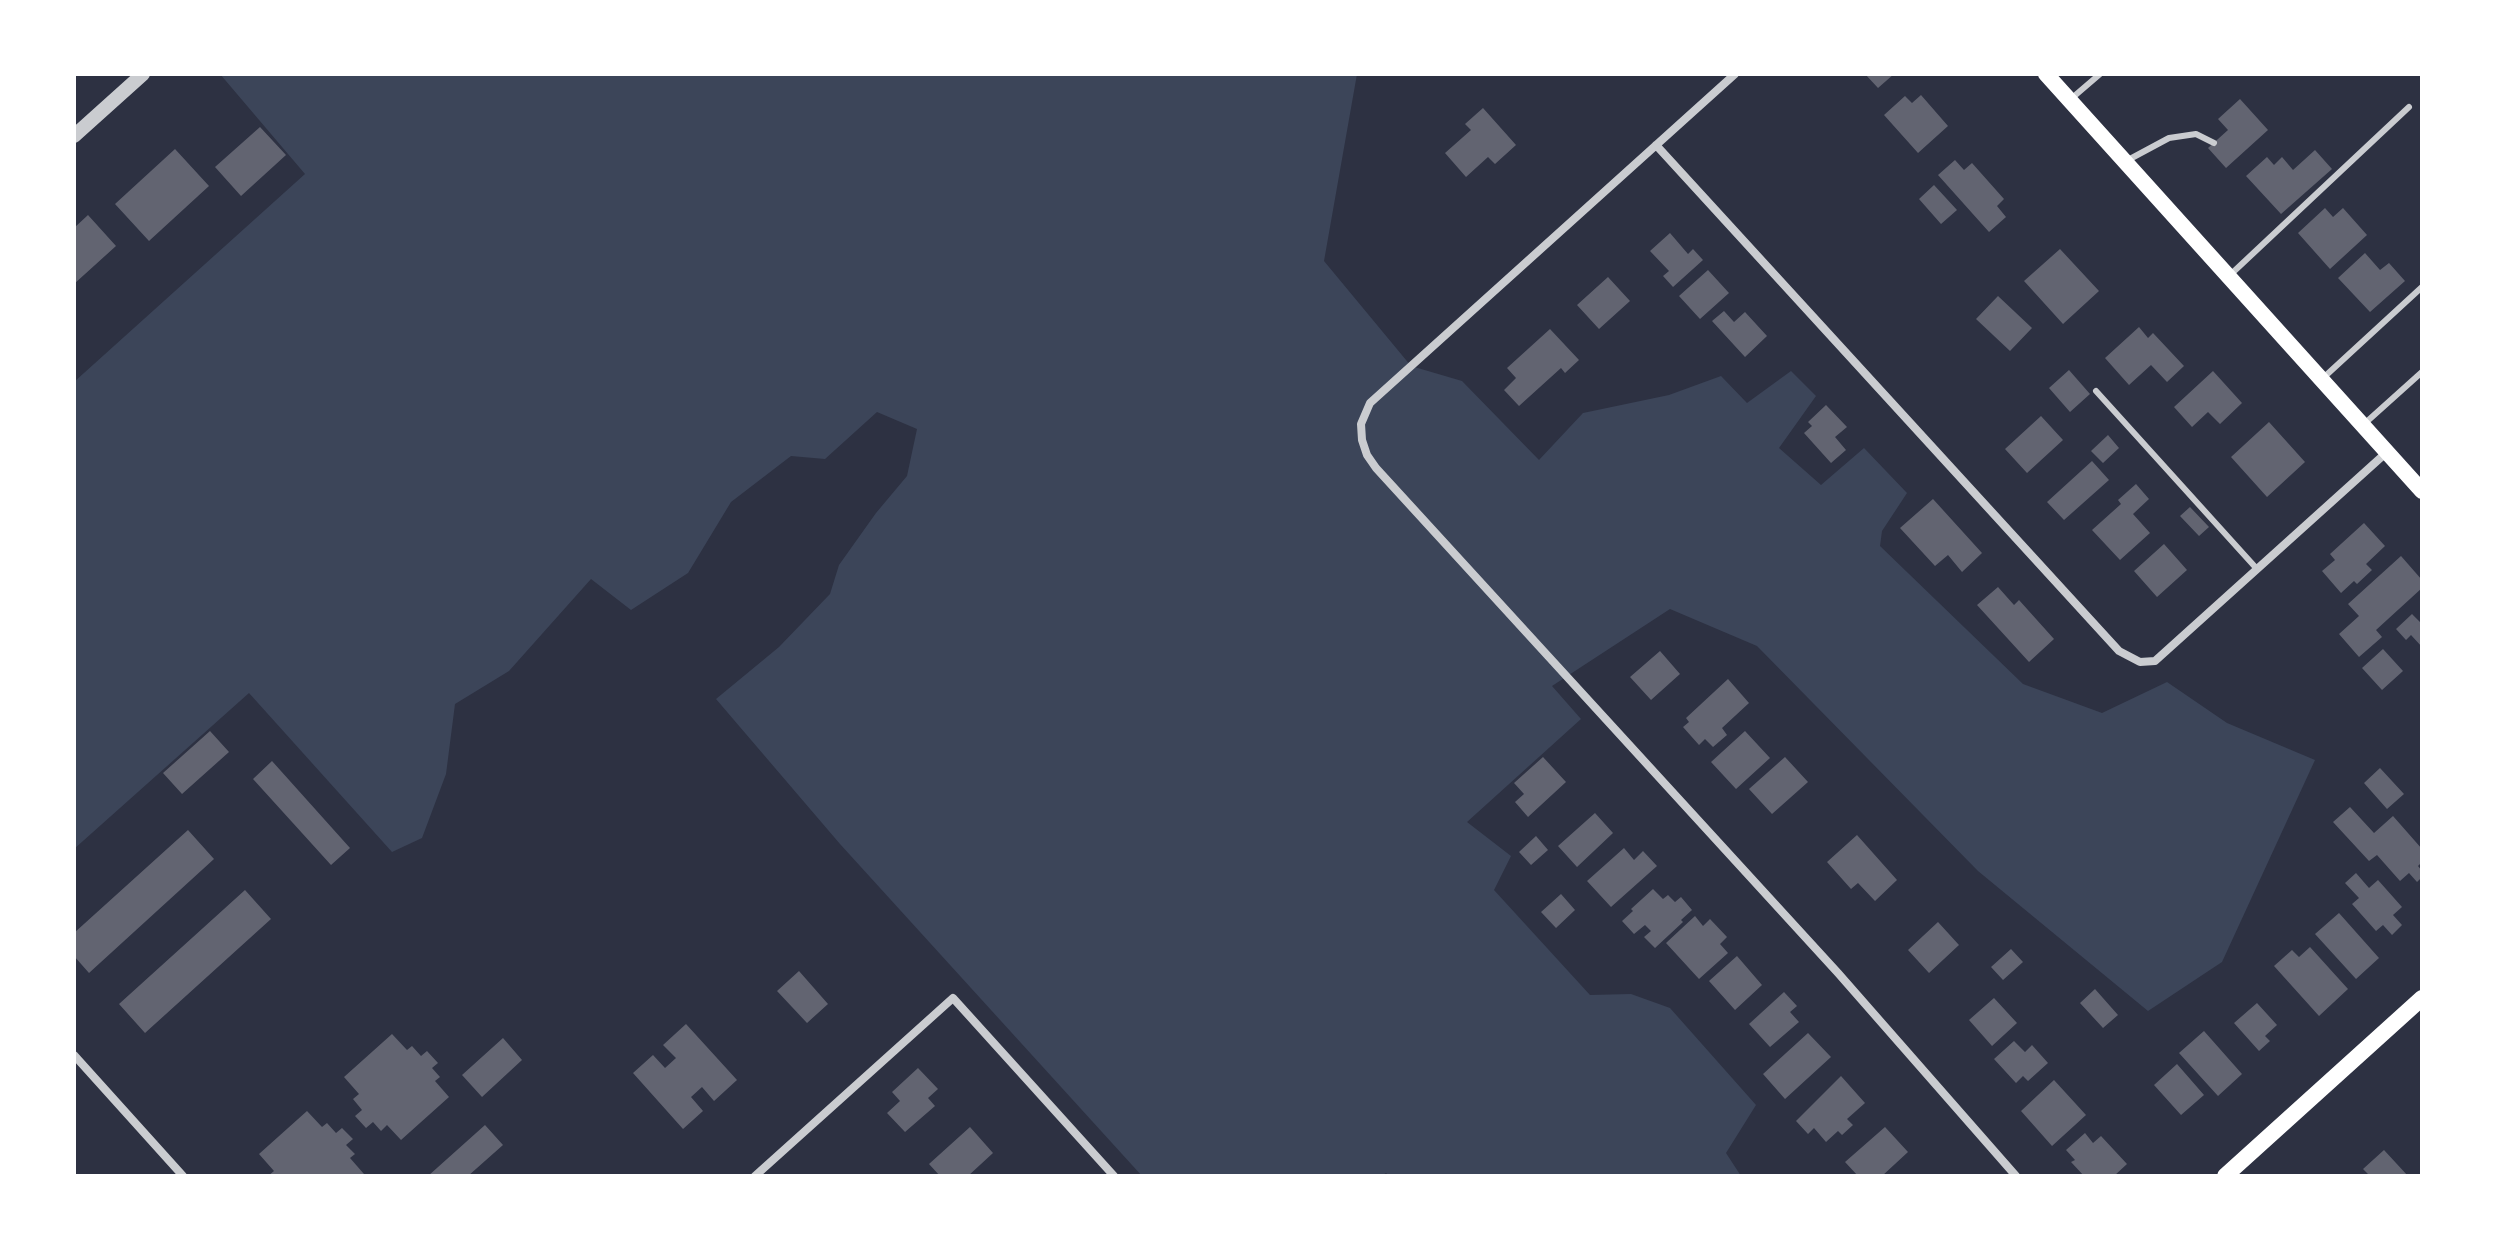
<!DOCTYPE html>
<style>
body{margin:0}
#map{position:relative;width:2496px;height:1250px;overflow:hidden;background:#2d3142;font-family:Poppins,sans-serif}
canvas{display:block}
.frame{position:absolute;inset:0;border:76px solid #fff;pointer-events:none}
</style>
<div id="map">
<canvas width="2496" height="1250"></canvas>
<div class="frame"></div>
</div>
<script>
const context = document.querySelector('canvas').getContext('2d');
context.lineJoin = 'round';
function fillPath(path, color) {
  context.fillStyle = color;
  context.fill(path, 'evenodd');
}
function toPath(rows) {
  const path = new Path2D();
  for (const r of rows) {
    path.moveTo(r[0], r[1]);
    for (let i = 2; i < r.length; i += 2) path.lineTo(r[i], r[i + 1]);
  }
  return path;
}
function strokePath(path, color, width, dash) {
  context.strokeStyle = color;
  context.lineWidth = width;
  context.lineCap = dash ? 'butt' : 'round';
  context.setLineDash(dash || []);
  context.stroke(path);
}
fillPath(toPath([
 [220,74,1357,74,1324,261,1411,366,1462,381,1539,460,1583,413,1669,395,1721,376,1747,403,1791,371,1816,396,1779,448,1821,485,1864,448,1907,493,1882,531,1880,546,2023,684,2102,713,2167,682,2227,723,2315,760,2222,962,2148,1011,1978,871,1757,646,1670,609,1552,686,1581,719,1467,822,1511,856,1494,890,1590,995,1631,994,1670,1008,1756,1105,1726,1153,1741,1176,1389,1176,1386,1173,1382,1176,1142,1176,840,844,716,699,779,647,830,594,839,565,876,513,907,476,917,429,877,412,825,459,791,456,731,502,688,573,631,610,591,579,509,671,455,704,446,774,422,838,392,852,249,693,74,849,74,382,305,174]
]), '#3c4559');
fillPath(toPath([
 [1865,74,1894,74,1878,88],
 [1921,95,1948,126,1918,153,1884,115,1905,96,1912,103],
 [2240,99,2268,130,2226,168,2208,148,2228,130,2218,119],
 [1483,108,1516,145,1495,164,1488,157,1466,177,1445,153,1471,130,1465,124],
 [260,127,286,155,241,196,215,167],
 [175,149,209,186,149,241,115,204],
 [2315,150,2332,169,2281,214,2246,176,2267,157,2274,165,2282,157,2293,170],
 [1955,160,1964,170,1972,163,2004,199,1997,206,2006,217,1989,232,1938,175],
 [1934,185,1957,210,1941,224,1919,199],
 [2325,208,2333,217,2343,208,2367,235,2330,269,2298,233],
 [88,215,116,246,74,284,74,228],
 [1670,233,1688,254,1693,249,1703,260,1673,287,1663,276,1669,271,1650,251],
 [2060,249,2099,291,2063,324,2024,281],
 [2365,253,2380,270,2389,263,2405,281,2370,312,2338,278],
 [1708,270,1729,293,1700,319,1679,296],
 [1608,277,1630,301,1599,329,1577,305],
 [1998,296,2032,328,2010,351,1976,319],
 [1724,311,1734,322,1745,312,1767,336,1745,357,1712,321],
 [2139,327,2148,338,2153,333,2184,366,2167,382,2151,365,2129,385,2105,358],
 [1550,329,1579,360,1565,373,1561,368,1519,406,1504,390,1516,378,1507,368],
 [2069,370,2090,394,2070,412,2049,388],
 [2213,371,2242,403,2220,424,2208,412,2192,427,2174,407],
 [1826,405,1847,427,1835,437,1846,450,1831,463,1804,433,1812,426,1808,422],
 [2041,416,2063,440,2027,473,2005,449],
 [2269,422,2305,462,2267,497,2231,457],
 [2108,435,2119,448,2103,463,2091,451],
 [2092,461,2109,480,2064,520,2047,502],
 [2136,484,2149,499,2133,514,2150,533,2120,560,2092,530,2121,504,2118,500],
 [1933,499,1982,553,1962,572,1948,555,1935,566,1900,528],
 [2190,507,2209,527,2199,536,2180,516],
 [2364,523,2385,546,2366,564,2372,570,2357,584,2354,581,2341,593,2322,571,2335,560,2330,554],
 [2164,544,2187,570,2157,597,2134,571],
 [2401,556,2422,580,2422,588,2376,630,2382,637,2359,657,2339,634,2359,616,2348,604],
 [1998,587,2014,605,2019,600,2054,639,2029,662,1977,605],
 [2412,614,2422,624,2422,647,2411,635,2406,640,2396,629],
 [2383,649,2403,671,2382,690,2362,668],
 [1660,651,1680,674,1651,700,1630,677],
 [1728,679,1749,703,1722,728,1727,735,1713,747,1705,739,1699,745,1683,727,1689,722,1686,718],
 [210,731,229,752,182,794,163,773],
 [1745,731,1770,758,1736,789,1711,762],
 [1543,757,1566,782,1528,817,1515,802,1524,794,1514,783],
 [1785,757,1808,782,1772,814,1749,789],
 [272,761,350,848,331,865,253,779],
 [2380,768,2404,794,2387,809,2364,783],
 [2350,807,2374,833,2393,816,2422,849,2422,862,2418,866,2422,871,2422,877,2417,882,2409,873,2400,881,2377,855,2369,861,2333,822],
 [1595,813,1613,833,1577,867,1558,846],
 [188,830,214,859,89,973,74,956,74,933],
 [1857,835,1897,880,1875,901,1858,883,1851,889,1827,862],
 [1536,836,1548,850,1531,865,1519,852],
 [1624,848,1634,860,1643,851,1657,866,1611,907,1587,881],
 [2356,873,2369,888,2378,880,2402,907,2393,915,2402,925,2392,935,2383,925,2376,931,2352,904,2359,898,2345,883],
 [1653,889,1663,899,1668,895,1675,902,1681,897,1692,910,1681,920,1683,922,1655,948,1644,937,1651,931,1645,925,1634,934,1622,921,1633,911,1631,909],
 [245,890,271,919,145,1033,119,1004],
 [1561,894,1575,910,1556,928,1541,912],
 [2339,913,2379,958,2356,979,2315,934],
 [1695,916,1703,926,1710,919,1727,937,1720,944,1728,953,1699,979,1666,943],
 [1938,922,1959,945,1929,973,1908,950],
 [2310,947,2348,989,2319,1016,2274,966,2292,950,2299,957],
 [2011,949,2023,962,2003,980,1991,967],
 [1737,956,1762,985,1735,1010,1709,981],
 [799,971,828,1004,807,1023,777,991],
 [2095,989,2118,1015,2103,1028,2080,1003],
 [1784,992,1797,1006,1790,1012,1799,1022,1770,1047,1749,1024],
 [1994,998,2017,1023,1992,1046,1969,1020],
 [2257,1003,2277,1025,2265,1036,2270,1041,2259,1051,2234,1023],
 [686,1024,737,1080,714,1101,702,1087,691,1097,703,1111,683,1129,633,1073,653,1055,665,1068,676,1058,663,1045],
 [2204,1031,2242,1074,2218,1096,2179,1053],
 [1808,1033,1831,1057,1785,1099,1763,1074],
 [392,1034,407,1050,412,1046,421,1056,427,1051,438,1063,432,1068,440,1077,435,1081,449,1097,401,1140,387,1125,381,1131,373,1122,366,1128,355,1116,362,1110,353,1099,359,1094,344,1077],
 [503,1038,522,1060,482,1097,462,1075],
 [2014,1041,2025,1052,2032,1045,2048,1063,2028,1081,2023,1076,2016,1083,1994,1059],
 [2177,1064,2204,1095,2181,1115,2154,1085],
 [918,1068,938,1089,928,1098,935,1106,905,1132,887,1113,900,1101,892,1092],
 [1841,1076,1865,1103,1847,1119,1853,1125,1842,1135,1838,1131,1826,1142,1814,1128,1808,1134,1796,1121],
 [2054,1080,2086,1115,2052,1146,2021,1111],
 [307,1111,322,1127,327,1123,336,1133,342,1128,353,1139,346,1145,355,1154,350,1158,364,1174,361,1176,268,1176,274,1171,259,1154],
 [485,1125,503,1145,468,1176,428,1176],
 [970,1127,993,1153,968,1176,940,1176,929,1164],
 [1885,1127,1908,1152,1882,1176,1858,1176,1845,1162],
 [2085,1133,2093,1143,2101,1136,2127,1164,2114,1176,2084,1176,2071,1162,2075,1160,2066,1150],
 [2384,1150,2408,1176,2370,1176,2363,1169]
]), '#626471');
strokePath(toPath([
 [2072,98,2100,74],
 [2128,160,2169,138,2196,134,2214,143],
 [2229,276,2409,107],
 [2322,379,2422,287],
 [2096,391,2257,569],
 [2363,425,2422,372]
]), '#caccd0', 6);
strokePath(toPath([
 [1735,74,1370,403,1361,424,1362,440,1367,455,1376,468,1838,973,2016,1176],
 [1656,145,2119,651,2140,662,2155,661,2387,452],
 [74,1055,183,1176],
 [755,1176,953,998,1114,1176]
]), '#caccd0', 8);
strokePath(toPath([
 [74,136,143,74]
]), '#caccd0', 14);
strokePath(toPath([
 [2046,74,2422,491],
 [2225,1176,2422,998]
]), '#fff', 16);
</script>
